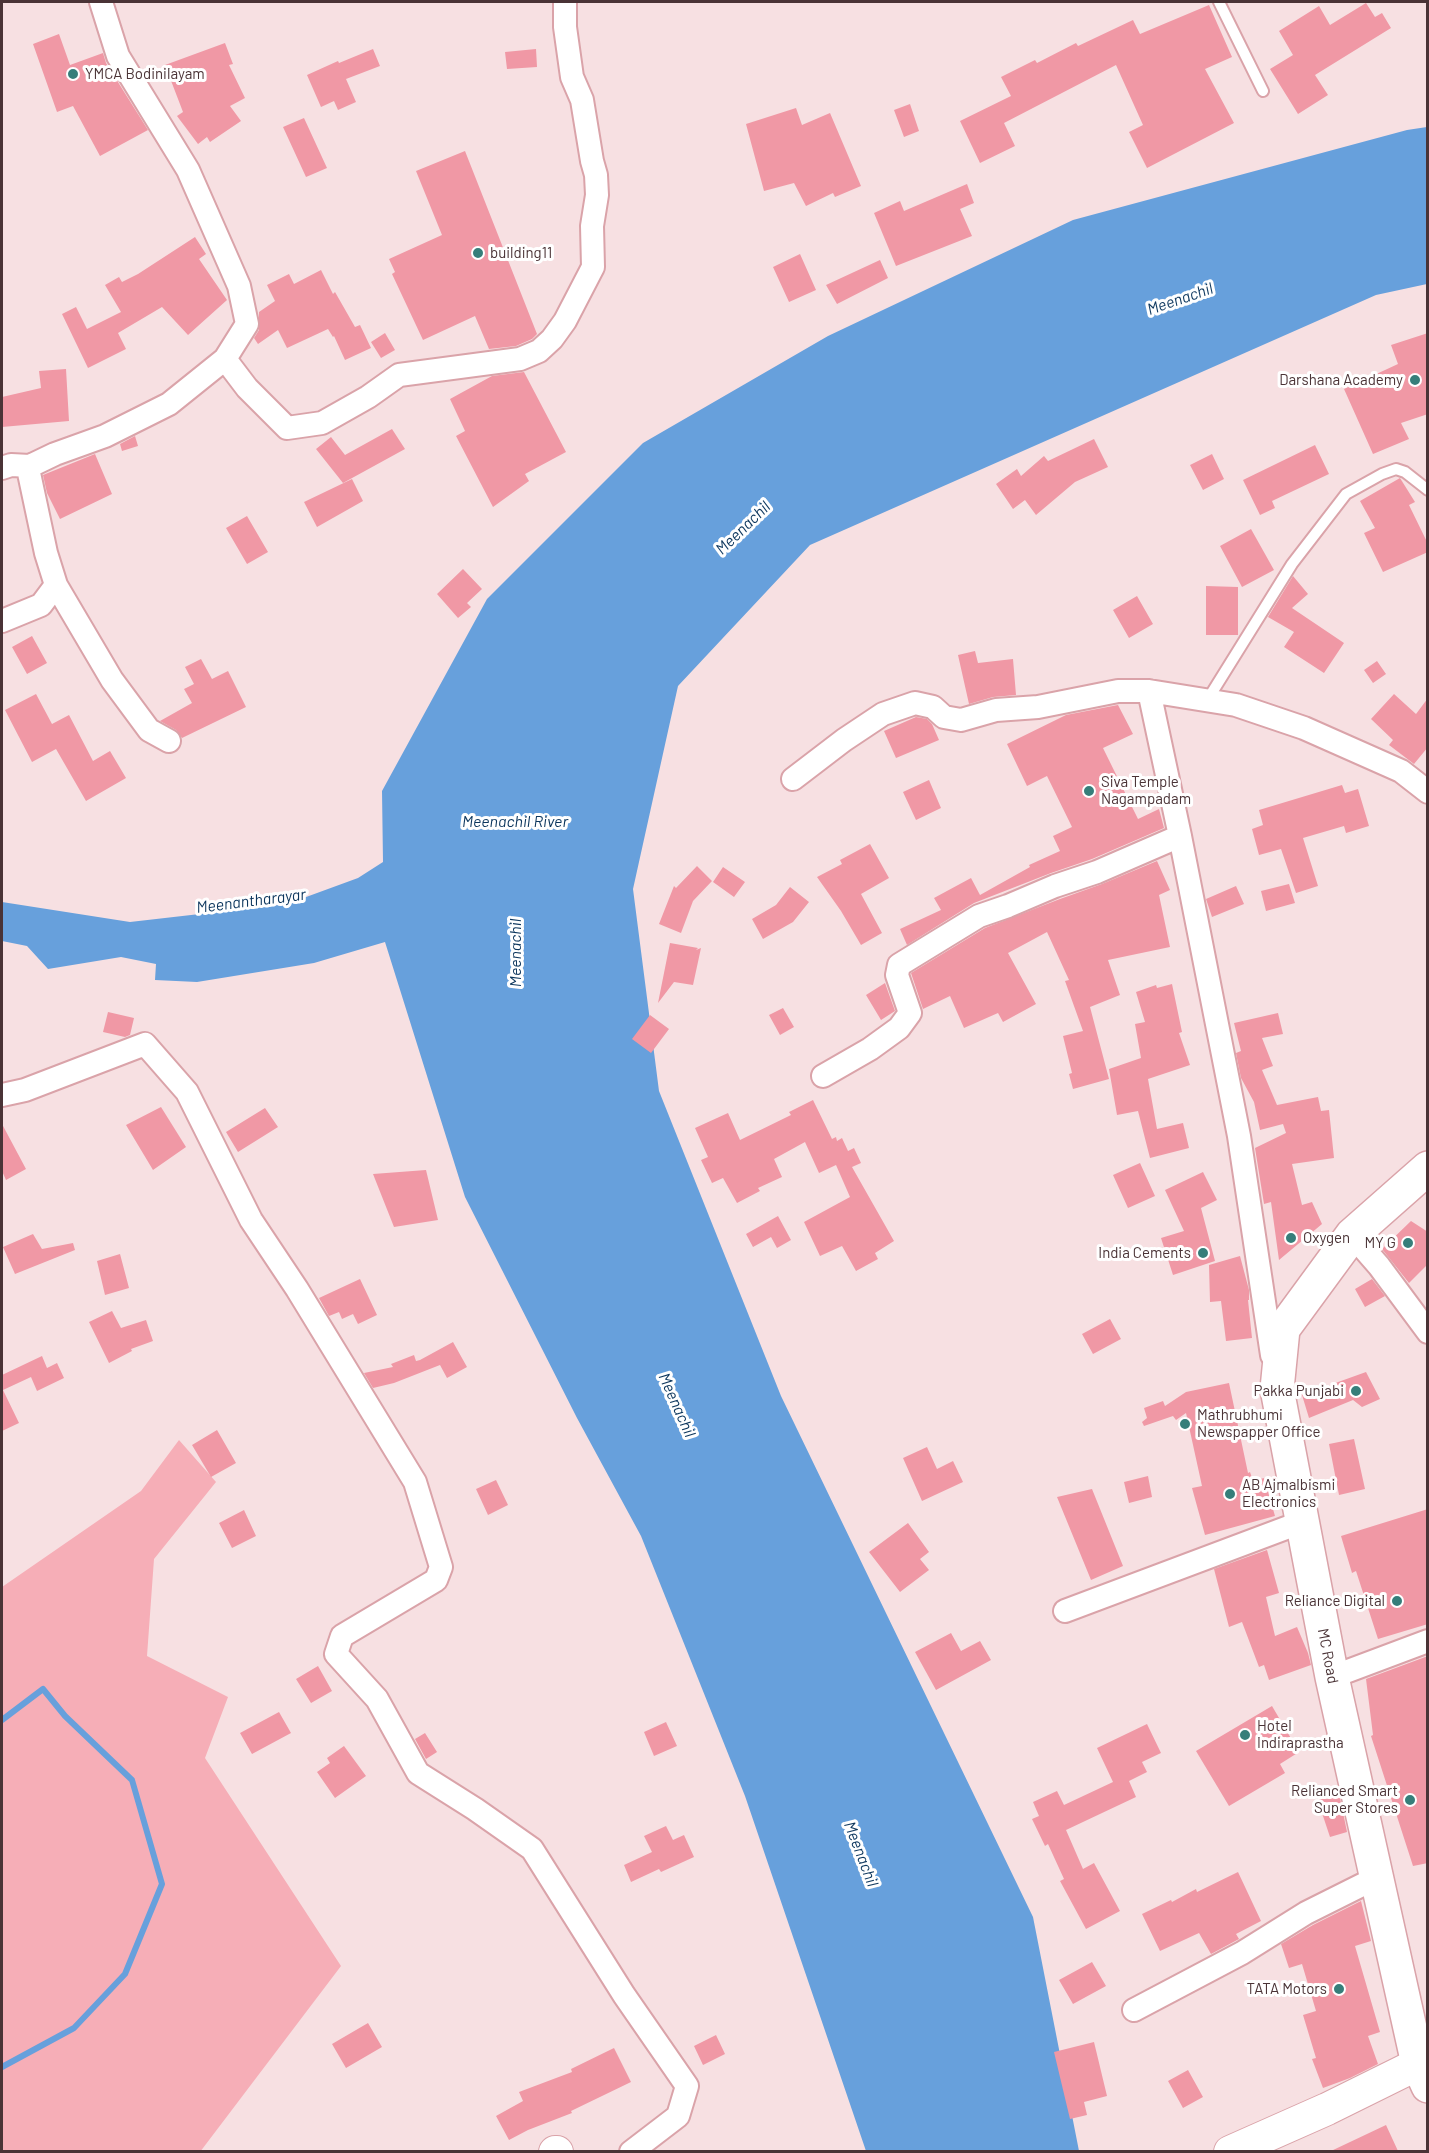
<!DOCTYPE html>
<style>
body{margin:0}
#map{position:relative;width:1429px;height:2153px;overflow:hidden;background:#f7e0e2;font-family:Barlow,sans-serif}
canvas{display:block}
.frame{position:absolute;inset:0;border:3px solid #4a3336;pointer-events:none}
</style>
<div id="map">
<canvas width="1429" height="2153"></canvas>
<div class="frame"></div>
</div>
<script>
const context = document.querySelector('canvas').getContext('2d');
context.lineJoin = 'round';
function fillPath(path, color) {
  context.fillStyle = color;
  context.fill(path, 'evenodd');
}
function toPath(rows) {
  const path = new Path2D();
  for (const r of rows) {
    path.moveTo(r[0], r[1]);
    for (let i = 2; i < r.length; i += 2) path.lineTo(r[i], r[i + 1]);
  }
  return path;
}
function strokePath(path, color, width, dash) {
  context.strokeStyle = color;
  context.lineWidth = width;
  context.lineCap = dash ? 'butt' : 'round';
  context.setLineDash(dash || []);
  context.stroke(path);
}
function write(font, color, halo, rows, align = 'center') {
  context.font = font + ' Barlow,sans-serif';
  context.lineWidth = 6;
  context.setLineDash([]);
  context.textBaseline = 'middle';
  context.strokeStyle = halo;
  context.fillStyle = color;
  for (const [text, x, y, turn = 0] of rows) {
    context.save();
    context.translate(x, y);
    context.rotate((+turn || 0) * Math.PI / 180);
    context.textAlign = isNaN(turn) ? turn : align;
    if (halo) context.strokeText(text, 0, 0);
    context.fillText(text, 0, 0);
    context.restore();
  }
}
fillPath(toPath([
 [179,1440,216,1482,154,1559,147,1656,228,1697,205,1758,341,1966,200,2152,2,2151,2,1587,141,1491]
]), '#f6aeb7');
fillPath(toPath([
 [1427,127,1427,284,1376,295,810,545,678,686,633,889,659,1091,781,1396,1033,1917,1079,2151,866,2151,745,1796,641,1536,577,1418,465,1197,385,942,314,963,197,982,155,980,156,964,121,957,48,969,27,946,2,941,2,902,130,922,287,904,358,878,383,862,382,791,487,599,643,443,828,336,1073,220,1407,130]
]), '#67a0dc');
strokePath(toPath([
 [2,1720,43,1689,65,1716,132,1780,162,1884,125,1974,74,2028,2,2067]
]), '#67a0dc', 6);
fillPath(toPath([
 [1366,3,1375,17,1382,13,1391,28,1315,75,1328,95,1298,114,1270,69,1293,55,1279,31,1319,6,1330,25],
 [1209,5,1232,57,1205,69,1234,123,1147,168,1129,132,1143,125,1116,65,1004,123,1015,146,980,163,960,121,1011,96,1001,77,1035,60,1037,63,1076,43,1078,46,1133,20,1140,34],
 [59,34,70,65,103,53,106,63,148,130,100,156,73,106,57,112,33,44],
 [225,43,233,64,229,65,245,98,230,106,241,121,210,142,207,137,198,144,177,116,183,112,165,65],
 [373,49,380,66,346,79,356,102,338,110,334,101,321,107,307,75,338,61,339,63],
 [536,49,537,67,507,69,505,52],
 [910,104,919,131,904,137,894,110],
 [796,108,802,125,830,113,861,186,835,197,833,193,806,206,794,183,764,191,746,124],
 [304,118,327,168,306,177,283,127],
 [465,151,537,334,532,339,516,346,489,349,475,316,423,340,392,274,395,272,389,259,442,235,416,171],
 [967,184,974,203,960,209,972,236,896,266,874,213,900,201,904,211],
 [195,237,206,254,199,259,227,300,188,335,162,307,118,333,126,349,88,368,62,314,76,307,87,329,121,312,105,285,119,277,122,282,138,274],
 [800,254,816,290,789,302,773,267],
 [880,260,888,278,837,304,826,285],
 [321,270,333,294,335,292,355,327,360,325,371,348,345,360,334,336,333,337,328,329,287,348,278,330,258,344,254,338,259,330,259,312,275,301,267,285,289,274,294,284],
 [385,333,395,350,381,358,371,342],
 [1428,333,1428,414,1401,423,1409,439,1373,454,1344,389,1398,364,1391,345],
 [66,369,69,421,2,427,2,397,41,388,39,371],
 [524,372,566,452,525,474,529,481,493,507,456,436,465,431,450,399,492,376],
 [392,429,405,449,343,483,316,449,331,437,345,455],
 [135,436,138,446,122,451,120,444],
 [1094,439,1108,467,1075,482,1036,515,1025,500,1013,509,996,484,1017,469,1021,476,1044,456,1048,461],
 [1315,445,1329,474,1272,501,1275,508,1260,515,1243,480],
 [95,454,112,494,60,519,47,493,43,475],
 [1212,454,1224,479,1203,490,1190,465],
 [1400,478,1415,502,1409,505,1428,544,1428,552,1383,572,1364,533,1375,528,1360,501],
 [352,479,363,501,317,527,304,502],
 [247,516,268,552,247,564,226,528],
 [1251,529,1274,570,1242,587,1220,546],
 [463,569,482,589,467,603,471,607,458,618,437,594],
 [1293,576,1308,594,1292,608,1344,643,1324,673,1284,647,1294,632,1268,617],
 [1206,586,1238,587,1238,635,1206,635],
 [1137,596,1153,624,1129,638,1113,610],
 [32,636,47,663,27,674,12,647],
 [975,651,978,663,1013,659,1016,695,993,697,969,704,958,655],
 [201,659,212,679,228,671,246,707,182,738,176,730,160,721,192,703,184,689,194,684,185,667],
 [1377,661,1386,674,1373,683,1364,670],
 [36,694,52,724,69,715,93,761,110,751,126,778,86,801,56,749,32,762,5,710],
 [1394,694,1416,714,1428,698,1428,747,1414,764,1389,745,1393,740,1371,719],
 [1118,705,1133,734,1103,748,1138,819,1159,809,1164,828,1092,859,1051,873,974,903,907,945,900,929,941,910,934,898,971,878,980,895,1030,867,1029,865,1060,851,1053,836,1072,827,1047,776,1027,786,1007,744,1066,715],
 [916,717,927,719,932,724,939,740,896,758,884,731],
 [929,780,941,808,916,820,903,792],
 [1342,785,1345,793,1358,789,1369,826,1346,833,1344,826,1303,838,1318,886,1296,893,1281,849,1259,855,1252,829,1263,825,1259,810],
 [870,844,889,878,861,894,882,933,861,945,841,911,817,877,842,864,840,860],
 [1157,861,1170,890,1159,895,1170,947,1108,960,1120,995,1090,1007,1109,1079,1073,1089,1069,1074,1072,1073,1063,1036,1083,1031,1065,981,1069,980,1047,932,1008,953,1036,1004,1003,1022,998,1013,964,1028,950,996,923,1009,911,973,985,928,1060,899,1102,884],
 [697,866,712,881,693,901,681,933,659,924,674,886,676,888],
 [723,867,745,882,734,897,713,882],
 [1289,884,1295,903,1266,911,1261,891],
 [1236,886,1244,904,1212,917,1206,899],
 [790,887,809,902,793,922,763,939,752,919,776,905],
 [670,943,698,948,696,950,701,948,693,985,674,982,658,1003],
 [885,983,895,1011,881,1020,866,995],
 [1172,984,1182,1032,1179,1033,1190,1065,1148,1079,1157,1129,1183,1123,1189,1148,1150,1158,1138,1111,1117,1115,1109,1069,1141,1058,1135,1024,1145,1022,1136,992,1156,985,1157,988],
 [783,1008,794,1027,780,1035,769,1015],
 [108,1012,134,1018,130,1035,125,1037,103,1032],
 [1278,1013,1283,1034,1262,1038,1273,1066,1262,1070,1277,1105,1318,1097,1321,1111,1329,1110,1334,1158,1292,1164,1302,1205,1312,1202,1322,1224,1279,1260,1271,1202,1264,1204,1255,1148,1286,1133,1283,1124,1260,1130,1254,1102,1241,1078,1236,1053,1241,1051,1234,1023],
 [650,1015,669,1029,651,1053,632,1039],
 [813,1100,832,1139,836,1137,837,1141,842,1138,848,1151,854,1148,861,1163,852,1167,894,1241,875,1253,878,1259,856,1271,842,1246,820,1256,804,1222,850,1197,836,1165,819,1173,805,1142,774,1159,782,1177,758,1188,760,1191,737,1203,723,1178,712,1183,701,1160,708,1157,695,1128,728,1113,740,1140,791,1115,789,1112],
 [161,1107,186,1147,153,1170,126,1125],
 [265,1108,278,1127,238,1152,226,1132],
 [2,1124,26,1169,6,1180,2,1171],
 [1140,1163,1155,1196,1128,1208,1113,1175],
 [426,1170,438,1220,394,1227,373,1174],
 [1203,1172,1217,1200,1201,1208,1215,1261,1173,1275,1161,1238,1184,1231,1165,1190],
 [778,1216,791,1240,777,1248,771,1237,753,1247,746,1234],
 [1411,1221,1428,1232,1428,1264,1409,1283,1382,1249],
 [33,1234,42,1249,73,1243,75,1250,15,1274,3,1247],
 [120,1254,129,1288,105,1295,97,1261],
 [1240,1256,1249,1290,1249,1300,1248,1300,1252,1338,1226,1341,1221,1301,1210,1302,1209,1265],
 [360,1279,377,1315,358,1324,353,1314,342,1319,339,1312,329,1316,319,1298],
 [1372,1279,1385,1296,1365,1307,1355,1289],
 [112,1311,121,1328,146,1320,153,1341,131,1349,132,1351,109,1363,89,1322],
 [1110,1319,1121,1339,1093,1354,1082,1334],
 [453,1342,467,1367,447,1378,440,1365,394,1383,373,1388,364,1373,393,1367,391,1364,414,1355,416,1361,420,1360],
 [42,1356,47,1368,57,1363,64,1378,37,1391,31,1377,3,1390,19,1423,2,1431,2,1375],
 [1366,1372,1380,1399,1362,1407,1353,1400,1309,1418,1302,1395],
 [1229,1383,1248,1473,1250,1472,1253,1481,1264,1478,1275,1516,1205,1535,1192,1488,1202,1486,1186,1413,1176,1420,1173,1416,1144,1426,1142,1422,1147,1418,1144,1408,1163,1401,1165,1406,1186,1392],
 [217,1430,236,1463,211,1477,192,1445],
 [1354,1439,1365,1489,1339,1495,1329,1444],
 [927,1447,937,1469,953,1461,963,1482,922,1501,903,1458],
 [1148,1476,1152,1497,1129,1503,1124,1482],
 [496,1480,508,1505,488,1515,476,1489],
 [1092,1489,1123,1566,1091,1580,1057,1497],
 [1428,1509,1428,1624,1378,1639,1356,1571,1352,1573,1341,1536],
 [244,1510,256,1536,232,1548,219,1523],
 [908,1523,929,1552,920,1559,929,1570,900,1592,869,1552],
 [1267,1550,1279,1593,1266,1597,1275,1636,1297,1627,1308,1653,1311,1665,1269,1680,1264,1665,1259,1667,1242,1622,1229,1627,1214,1569],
 [951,1633,961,1651,980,1641,991,1660,936,1690,915,1652],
 [1428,1656,1428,1863,1413,1866,1371,1736,1373,1735,1366,1679],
 [318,1666,332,1691,311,1703,296,1679],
 [1272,1706,1299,1752,1280,1764,1285,1773,1229,1806,1196,1751],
 [279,1712,291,1733,252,1754,240,1733],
 [666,1722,677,1746,654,1756,644,1732],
 [1147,1724,1161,1753,1142,1762,1147,1772,1129,1781,1136,1797,1066,1830,1083,1869,1094,1863,1120,1911,1086,1929,1060,1881,1064,1879,1048,1844,1045,1846,1032,1819,1039,1816,1033,1802,1057,1791,1064,1805,1113,1782,1097,1748],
 [425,1733,437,1752,426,1759,415,1739],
 [344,1746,366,1776,335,1798,317,1772,330,1763,327,1758],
 [1338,1788,1347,1832,1330,1837,1316,1795],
 [666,1826,673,1840,684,1835,694,1857,661,1872,659,1869,631,1882,624,1865,652,1852,644,1836],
 [1238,1872,1261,1921,1236,1934,1239,1939,1211,1954,1199,1933,1160,1951,1142,1914,1171,1900,1172,1902,1196,1889,1197,1892],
 [1361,1901,1371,1941,1355,1946,1380,2032,1368,2036,1378,2064,1350,2078,1323,2088,1312,2059,1316,2058,1303,2015,1316,2011,1302,1964,1289,1968,1281,1944,1313,1925],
 [1092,1962,1106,1986,1073,2004,1059,1980],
 [368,2023,382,2047,346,2068,332,2044],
 [716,2035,725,2054,703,2065,694,2046],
 [1094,2042,1107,2096,1084,2102,1087,2115,1070,2119,1054,2052],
 [614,2048,631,2082,571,2111,572,2113,528,2130,509,2140,496,2116,523,2101,519,2092,572,2072,571,2069],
 [1188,2070,1203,2097,1183,2108,1168,2081],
 [1386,2125,1398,2151,1331,2151]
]), '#f098a5');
const lane = toPath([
 [1219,2,1263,91],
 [1208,699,1292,564,1346,494,1382,474,1396,469,1405,472,1428,490]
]);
const street = toPath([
 [101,2,118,56,188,170,239,286,247,324,225,359,169,404,105,436,55,454,30,466,29,473,46,553,56,585,112,680,149,730,169,741],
 [225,359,247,388,287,428,322,423,368,397,399,375,520,359,539,351,552,339,565,321,593,267,592,226,597,195,596,175,592,161,582,100,572,77,565,27,565,2],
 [2,468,11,465,30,466],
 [2,621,41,605,56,585],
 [1149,691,1180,836,1239,1136,1272,1355],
 [793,779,844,740,883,714,915,703,933,707,944,717,961,720,996,710,1038,707,1118,691,1149,691,1236,705,1304,728,1401,771,1428,792],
 [823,1076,870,1049,899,1028,910,1013,897,975,899,965,979,916,1008,906,1055,886,1097,872,1180,836],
 [2,1095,25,1090,145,1044,187,1092,251,1220,297,1289,415,1482,441,1567,436,1580,342,1636,336,1654,377,1699,418,1773,475,1809,532,1849,624,1995,687,2086,678,2116,631,2152],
 [1352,1235,1379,1266,1428,1332],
 [1065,1611,1302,1522],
 [1332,1677,1428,1641],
 [1134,2010,1242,1953,1306,1913,1376,1878]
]);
const secondary = toPath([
 [555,2152,557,2152],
 [1230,2152,1327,2109,1418,2064]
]);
const primary = toPath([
 [1428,1168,1352,1235,1283,1329,1277,1389,1332,1677,1418,2064,1428,2086]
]);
strokePath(lane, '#daa3a9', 14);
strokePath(street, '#daa3a9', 26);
strokePath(secondary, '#daa3a9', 34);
strokePath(primary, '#daa3a9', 36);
strokePath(lane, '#fff', 10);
strokePath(street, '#fff', 22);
strokePath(secondary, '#fff', 32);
strokePath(primary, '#fff', 33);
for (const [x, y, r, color] of [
 [73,74,6,"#367e7a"],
 [478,253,6,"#367e7a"],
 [1415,380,6,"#367e7a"],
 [1089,791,6,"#367e7a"],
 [1291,1238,6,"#367e7a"],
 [1408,1243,6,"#367e7a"],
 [1203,1253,6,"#367e7a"],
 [1356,1391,6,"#367e7a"],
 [1185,1424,6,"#367e7a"],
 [1230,1494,6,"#367e7a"],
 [1397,1601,6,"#367e7a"],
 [1245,1735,6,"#367e7a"],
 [1410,1800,6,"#367e7a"],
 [1339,1989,6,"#367e7a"]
]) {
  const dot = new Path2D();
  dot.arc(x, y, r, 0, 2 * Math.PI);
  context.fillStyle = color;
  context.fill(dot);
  strokePath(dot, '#fff', 2);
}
write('15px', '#4a3336', '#fff', [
 ["YMCA Bodinilayam",85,74],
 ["building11",490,253],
 ["Darshana Academy",1403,380,"right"],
 ["Siva Temple",1101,782],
 ["Nagampadam",1101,799],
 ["Oxygen",1303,1238],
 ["MY G",1396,1243,"right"],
 ["India Cements",1191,1253,"right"],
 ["Pakka Punjabi",1344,1391,"right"],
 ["Mathrubhumi",1197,1415],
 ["Newspapper Office",1197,1432],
 ["AB Ajmalbismi",1242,1485],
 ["Electronics",1242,1502],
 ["Reliance Digital",1385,1601,"right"],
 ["Hotel",1257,1726],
 ["Indiraprastha",1257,1743],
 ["Relianced Smart",1398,1791,"right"],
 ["Super Stores",1398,1808,"right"],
 ["TATA Motors",1327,1989,"right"]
], 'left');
write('15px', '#4a3336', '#fff', [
 ["MC Road",1328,1656,79]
]);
write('italic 16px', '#0c365d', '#fff', [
 ["Meenachil",1180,299,-19],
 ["Meenachil",743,528,-44],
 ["Meenachil River",515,822],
 ["Meenantharayar",251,901,-7],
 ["Meenachil",516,953,-90],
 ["Meenachil",677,1405,66],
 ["Meenachil",861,1854,69]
]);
</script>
